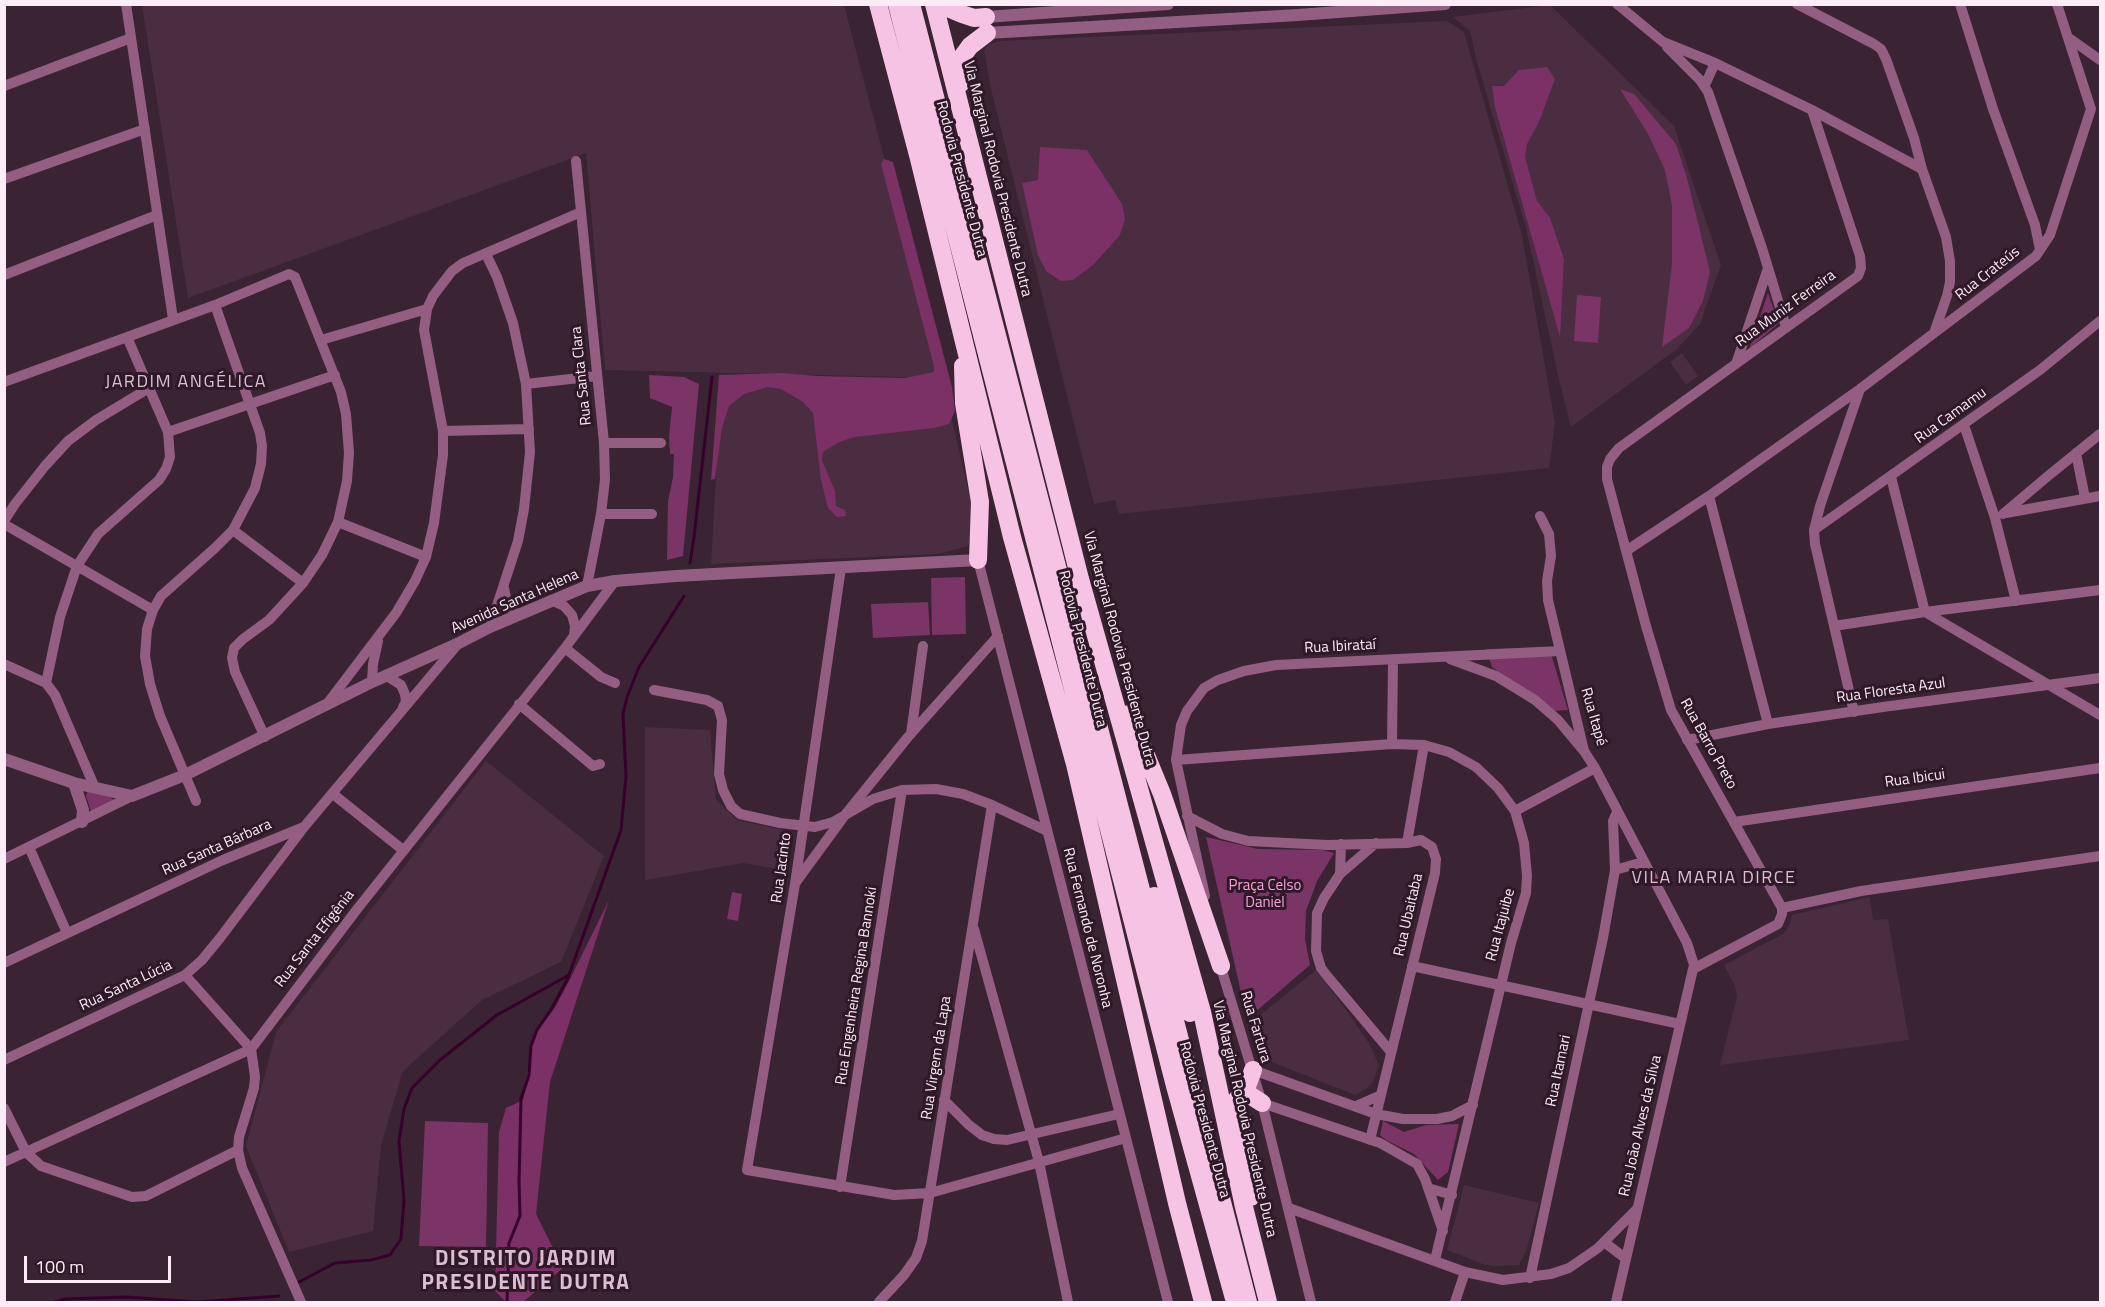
<!DOCTYPE html>
<meta charset="utf-8">
<style>
body{margin:0}
#map{position:relative;width:2105px;height:1307px;overflow:hidden;background:#3a2332;font-family:"Titillium Web",sans-serif}
canvas{display:block}
.frame{position:absolute;inset:0;border:6px solid #fcecf6;pointer-events:none}
.scale{position:absolute;left:24px;top:1256px;width:147px;height:27px;box-sizing:border-box;border:3px solid #fcecf6;border-top:0;padding-left:8px;font-size:18px;line-height:21px;white-space:nowrap;color:#fcecf6;-webkit-text-stroke:4px #2f1928;paint-order:stroke}
</style>
<div id="map">
<canvas width="2105" height="1307"></canvas>
<div class="frame"></div>
<div class="scale">100 m</div>
</div>
<script>
const context = document.querySelector('canvas').getContext('2d');
context.lineJoin = 'round';
function fillPath(path, color) {
  context.fillStyle = color;
  context.fill(path, 'evenodd');
}
function toPath(rows) {
  const path = new Path2D();
  for (const r of rows) {
    path.moveTo(r[0], r[1]);
    for (let i = 2; i < r.length; i += 2) path.lineTo(r[i], r[i + 1]);
  }
  return path;
}
function strokePath(path, color, width, dash) {
  context.strokeStyle = color;
  context.lineWidth = width;
  context.lineCap = dash ? 'butt' : 'round';
  context.setLineDash(dash || []);
  context.stroke(path);
}
function write(font, color, halo, rows, align = 'center') {
  context.font = font + ' "Titillium Web",sans-serif';
  context.lineWidth = 6;
  context.setLineDash([]);
  context.textBaseline = 'middle';
  context.strokeStyle = halo;
  context.fillStyle = color;
  for (const [text, x, y, turn = 0] of rows) {
    context.save();
    context.translate(x, y);
    context.rotate((+turn || 0) * Math.PI / 180);
    context.textAlign = isNaN(turn) ? turn : align;
    if (halo) context.strokeText(text, 0, 0);
    context.fillText(text, 0, 0);
    context.restore();
  }
}
fillPath(toPath([
 [142,5,844,5,942,378,605,370,586,153,188,298],
 [1550,5,1674,126,1721,265,1700,324,1677,349,1571,427,1559,380,1526,228,1477,62,1470,31,1453,17],
 [1447,21,1464,32,1522,235,1555,423,1549,468,1119,514,1115,500,1094,504,990,85,984,50,989,44,1000,41],
 [1682,353,1698,376,1686,385,1670,362],
 [722,377,944,385,975,519,968,546,938,554,711,564],
 [645,727,710,730,716,800,737,820,788,831,781,870,743,863,645,880],
 [486,761,604,856,561,962,482,1000,403,1071,381,1145,373,1231,289,1252,246,1146,276,1032],
 [1870,897,1873,920,1888,919,1909,1040,1720,1065,1737,997,1735,986,1724,965,1783,934,1789,926,1792,915],
 [1316,970,1349,1014,1370,1045,1379,1065,1373,1082,1366,1089,1355,1095,1262,1058,1249,1024],
 [1464,1185,1539,1203,1526,1252,1519,1265,1494,1266,1485,1265,1447,1250]
]), '#4a2d40');
fillPath(toPath([
 [1620,89,1634,94,1676,144,1687,178,1710,272,1703,301,1689,328,1662,347,1672,264,1672,206,1665,170,1648,134],
 [1768,293,1779,323,1749,349],
 [1577,295,1601,297,1598,343,1574,341],
 [649,375,684,377,699,384,683,556,667,560,668,501,673,477,674,454,670,454,669,437,672,407,650,398],
 [965,577,966,634,932,635,931,578],
 [928,602,930,635,873,638,871,604],
 [1549,647,1568,710,1553,711,1492,667,1486,649],
 [88,789,104,792,115,801,92,814,86,796],
 [1206,837,1258,849,1323,850,1334,853,1317,881,1306,911,1305,939,1310,965,1247,1019],
 [732,892,742,894,738,921,727,919],
 [425,1121,488,1123,486,1247,419,1246],
 [1383,1121,1404,1132,1426,1125,1459,1124,1448,1172,1438,1180,1414,1154,1386,1140,1380,1135]
]), '#7b3466');
fillPath(toPath([
 [1547,67,1555,79,1539,122,1527,144,1525,157,1537,201,1550,218,1564,259,1560,337,1495,107,1492,86,1504,86,1519,70],
 [1040,147,1087,150,1122,204,1125,219,1120,235,1094,264,1073,280,1061,281,1046,271,1038,255,1022,183,1038,180],
 [884,159,893,162,952,387,955,411,949,424,934,428,855,437,839,442,823,452,822,460,835,491,836,506,845,510,846,516,837,517,828,508,821,480,813,413,803,402,781,389,768,387,744,394,729,406,722,428,715,479,711,480,719,375,782,373,818,376,905,378,934,372,934,366,881,164],
 [609,900,550,1082,536,1214,563,1268,523,1302,506,1302,495,1291,499,1132,506,1108,523,1100,534,1035,554,1009,566,987]
]), '#7b3066');
strokePath(toPath([
 [690,563,694,537,712,377],
 [299,1282,335,1263,371,1260,390,1255,401,1239,404,1200,399,1141,404,1109,412,1088,440,1060,497,1015,569,975,621,830,626,776,623,714,627,697,639,667,684,596],
 [55,1302,65,1299,126,1297,198,1302,279,1296],
 [507,1302,509,1243,520,1216,519,1182,521,1099,529,1075,531,1046,537,1030,552,1008,569,976]
]), '#37002b', 3);
strokePath(toPath([
 [126,4,173,319],
 [1617,4,1663,42,1715,63,1812,110,1922,169],
 [1797,4,1874,44,1881,49,1886,59,1914,138,1922,169,1946,237,1950,261,1950,282,1947,296,1934,333],
 [1960,4,1993,109,2035,225,2040,250],
 [2069,38,2100,60],
 [1667,47,1700,80,1708,92,1762,248,1786,327],
 [1705,85,1715,63],
 [4,86,131,38],
 [576,161,604,443,605,480,601,514,587,586],
 [4,179,145,129],
 [486,254,497,277,513,323,526,384,530,452,524,509,518,541,490,627],
 [4,275,157,215],
 [321,340,427,309],
 [1736,364,1768,268],
 [4,382,215,305,289,274,295,277,341,392,346,414,349,453,347,481,338,522,322,555,303,583,269,620,243,639,234,648,232,658,235,672,265,737],
 [526,384,597,376],
 [1964,425,1995,518,2016,601],
 [443,431,529,429],
 [168,432,335,375],
 [604,443,661,443],
 [2076,453,2085,498],
 [1891,477,1925,612,2100,715],
 [1709,496,1768,724],
 [2006,513,2100,496],
 [601,514,652,514],
 [2003,514,2048,476,2100,434],
 [1540,516,1549,534,1551,556,1547,581,1548,600,1584,751,1595,768,1687,943,1695,968],
 [4,521,15,504,45,466,68,441,96,420,149,388],
 [338,522,426,557],
 [4,524,153,610],
 [233,530,303,583],
 [1814,530,2040,370,2100,321],
 [1626,551,1709,496,1860,389,2036,256,2050,235,2091,109,2057,4],
 [978,560,1168,1302],
 [841,568,795,884,747,1170,894,1195,930,1193,1126,1138],
 [504,588,507,603,514,612,519,614],
 [551,600,564,606,572,615,575,626,574,636],
 [1834,626,1925,612,2100,590],
 [565,648,601,677,615,683],
 [1450,659,1496,676,1535,700,1558,720,1583,750],
 [4,664,46,683,55,695,95,788],
 [387,676,401,685,405,694,406,702,403,707],
 [372,682,373,664,378,641],
 [46,683,60,617,77,566,98,534,159,480,166,469,170,457,168,432,127,337],
 [654,690,707,700,718,706,722,720,719,774,723,790,731,806,740,814,780,823,815,827,833,822,873,799,902,790,936,789,963,794,992,805,1047,831],
 [327,704,396,613,415,581,426,557,434,523,443,455,443,431,424,330,427,309,433,296,452,271,463,263,581,212],
 [519,704,593,766,600,764],
 [1854,712,1815,544,1814,530,1820,506,1860,389],
 [911,734,923,646],
 [1687,740,1768,724,1883,707,2100,678],
 [1392,744,1393,660],
 [1176,760,1392,744,1424,745,1449,752,1476,767,1498,788,1515,811,1524,843,1527,876,1526,893,1511,943,1435,1260],
 [333,794,403,850],
 [196,801,160,716,150,684,145,656,147,629,153,610,161,596,215,548,233,530,255,488,261,464,262,446,260,433,215,305],
 [1515,811,1595,768],
 [1187,816,1222,834,1248,841,1327,845,1407,843,1421,840,1432,847,1436,859,1435,873,1370,1140],
 [1734,822,2100,768],
 [1376,843,1340,874,1324,898,1317,913,1316,951,1321,968,1328,977,1391,1052],
 [1407,843,1424,745],
 [29,847,67,933],
 [4,859,132,796],
 [1615,870,1636,864,1644,863],
 [1340,874,1341,844],
 [796,882,845,815,908,737,998,636],
 [1205,896,1176,760,1181,725,1187,711,1204,688,1218,680,1244,671,1276,665,1560,651],
 [1782,908,1861,891,2100,856],
 [974,929,1039,1162,1068,1302],
 [1219,961,1262,1103,1311,1302],
 [4,963,223,860,304,827,457,645],
 [1412,966,1680,1024],
 [185,975,251,1049],
 [251,1049,255,1077,254,1088,239,1137,238,1150,242,1168,301,1302],
 [4,1060,185,975,202,960,220,938,304,827],
 [1253,1070,1376,1114,1403,1119,1437,1119,1452,1116,1473,1105],
 [944,1100,969,1125,982,1135,994,1139,1007,1140,1119,1114],
 [1262,1103,1380,1143,1417,1164,1425,1179,1443,1231],
 [1356,1106,1381,1095],
 [4,1108,26,1152,41,1166,132,1197,146,1196,238,1150],
 [4,1162,251,1049,358,908,565,648,615,581],
 [840,1187,902,790],
 [1428,1188,1452,1195],
 [1289,1208,1465,1272,1503,1280,1551,1274,1569,1268,1598,1248,1637,1209],
 [1604,1242,1625,1258],
 [1530,1278,1603,938,1615,870,1613,821,1617,812],
 [879,1302,904,1275,916,1258,922,1241,992,805],
 [1455,1302,1465,1272],
 [1616,1302,1693,969,1778,924,1782,914,1782,908,1671,710,1646,626,1607,479,1607,467,1610,459,1619,448,1858,276,1861,268,1860,256,1812,110]
]), '#935e81', 10);
strokePath(toPath([
 [986,17,1168,4],
 [987,33,1298,15,1445,4],
 [4,759,74,783,132,796,185,775,372,682,457,644,490,627,587,586,615,581,676,576,978,560],
 [74,783,83,810,82,822]
]), '#935e81', 12);
strokePath(toPath([
 [878,4,918,155,1012,537,1075,764,1177,1203,1203,1302],
 [897,4,1175,1086,1235,1302],
 [911,4,1248,1302],
 [934,4,1080,579,1202,1012,1244,1207,1268,1302],
 [945,4,950,9,962,14,974,18,986,17],
 [961,83,958,69,962,57,970,46,987,33],
 [963,366,964,403,980,502,978,560],
 [1129,714,1162,794,1221,966],
 [1154,896,1190,1013],
 [1245,1092,1262,1103],
 [1251,1197,1250,1169,1236,1105,1237,1099,1245,1092,1253,1070]
]), '#f7c3e4', 18);
write('15px', '#fcecf6', '#2f1928', [
 ["Rodovia Presidente Dutra",961,179,75],
 ["Via Marginal Rodovia Presidente Dutra",997,179,76],
 ["Rua Crateús",1988,274,-38],
 ["Rua Muniz Ferreira",1786,309,-36],
 ["Rua Santa Clara",582,376,-96],
 ["Rua Camamu",1951,416,-36],
 ["Avenida Santa Helena",515,602,-24],
 ["Rua Ibirataí",1340,647,-3],
 ["Rodovia Presidente Dutra",1082,649,76],
 ["Via Marginal Rodovia Presidente Dutra",1119,649,75],
 ["Rua Floresta Azul",1891,691,-8],
 ["Rua Itapé",1593,717,74],
 ["Rua Barro Preto",1708,744,61],
 ["Rua Ibicui",1915,779,-8],
 ["Rua Santa Bárbara",217,848,-24],
 ["Rua Jacinto",782,868,-82],
 ["Rua Ubaitaba",1409,915,-77],
 ["Rua Itajuibe",1501,925,-75],
 ["Rua Fernando de Noronha",1087,928,76],
 ["Rua Santa Efigênia",315,939,-52],
 ["Rua Santa Lúcia",126,986,-25],
 ["Rua Engenheira Regina Bannoki",857,986,-81],
 ["Rua Fartura",1255,1027,73],
 ["Rua Virgem da Lapa",937,1058,-81],
 ["Rua Itamari",1559,1071,-78],
 ["Via Marginal Rodovia Presidente Dutra",1244,1119,77],
 ["Rodovia Presidente Dutra",1204,1120,75],
 ["Rua João Alves da Silva",1641,1126,-77]
]);
write('15px', '#f6a0d9', '#2f1928', [
 ["Praça Celso",1265,886],
 ["Daniel",1265,903]
]);
context.letterSpacing = '1.5px';
write('18px', '#dcbed1', '#2f1928', [
 ["JARDIM ANGÉLICA",186,383],
 ["VILA MARIA DIRCE",1714,879]
]);
context.letterSpacing = '0px';
context.letterSpacing = '1.5px';
write('bold 21px', '#dcbed1', '#2f1928', [
 ["DISTRITO JARDIM",526,1260],
 ["PRESIDENTE DUTRA",526,1284]
]);
context.letterSpacing = '0px';
</script>
